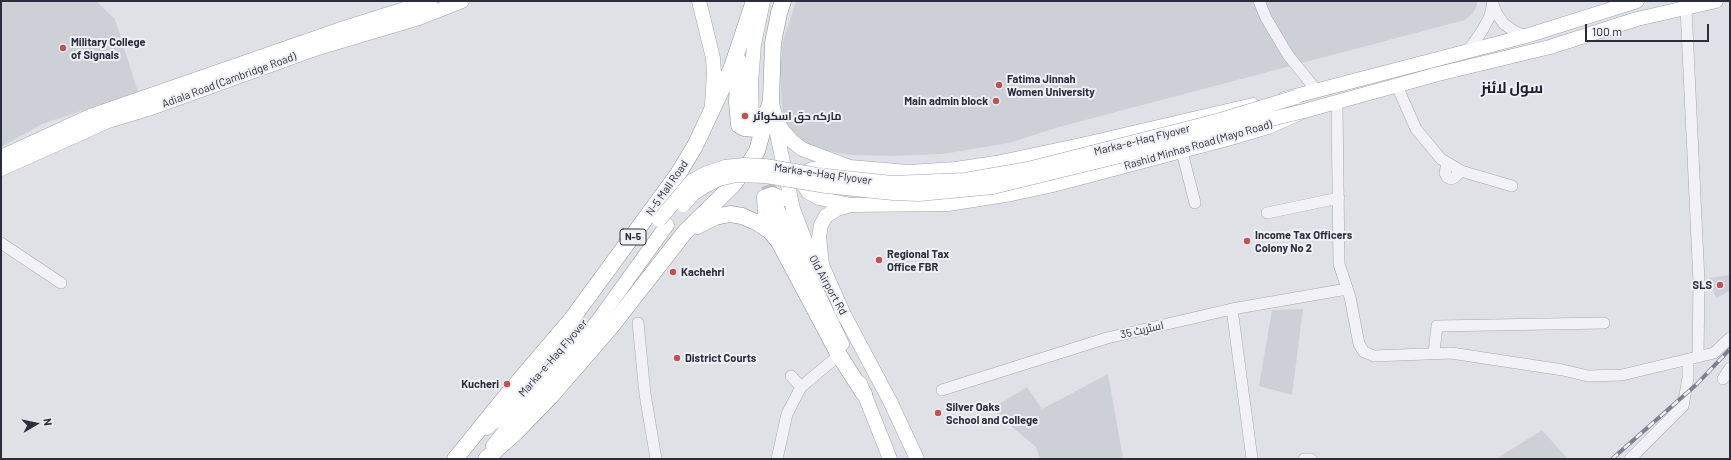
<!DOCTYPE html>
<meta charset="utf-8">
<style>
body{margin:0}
#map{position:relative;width:1731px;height:460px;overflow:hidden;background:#e0e1e7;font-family:Barlow,sans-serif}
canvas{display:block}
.frame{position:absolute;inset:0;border:2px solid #2a2e3c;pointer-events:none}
.north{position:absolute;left:16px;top:404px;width:40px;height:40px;-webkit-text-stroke:3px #eff0f5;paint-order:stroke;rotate:81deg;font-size:11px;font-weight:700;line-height:16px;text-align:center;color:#2a2e3c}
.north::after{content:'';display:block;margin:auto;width:14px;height:18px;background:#2a2e3c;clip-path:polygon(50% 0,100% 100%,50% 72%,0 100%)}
.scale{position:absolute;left:1585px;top:24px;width:124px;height:18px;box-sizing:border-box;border:2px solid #2a2e3c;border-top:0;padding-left:5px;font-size:12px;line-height:14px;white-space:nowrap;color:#2a2e3c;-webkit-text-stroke:3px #eff0f5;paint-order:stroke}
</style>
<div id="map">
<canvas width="1731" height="460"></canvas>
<div class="frame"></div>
<div class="north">N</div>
<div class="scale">100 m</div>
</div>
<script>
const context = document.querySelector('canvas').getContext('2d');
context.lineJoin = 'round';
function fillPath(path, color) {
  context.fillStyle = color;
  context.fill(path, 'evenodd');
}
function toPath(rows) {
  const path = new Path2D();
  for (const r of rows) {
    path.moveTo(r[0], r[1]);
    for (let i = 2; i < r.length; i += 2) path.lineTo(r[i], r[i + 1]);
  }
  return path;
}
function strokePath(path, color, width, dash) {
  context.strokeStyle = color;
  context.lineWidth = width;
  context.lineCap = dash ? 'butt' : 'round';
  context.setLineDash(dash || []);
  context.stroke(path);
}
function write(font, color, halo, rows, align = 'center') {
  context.font = font + ' Barlow,Cairo,sans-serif';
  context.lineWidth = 4;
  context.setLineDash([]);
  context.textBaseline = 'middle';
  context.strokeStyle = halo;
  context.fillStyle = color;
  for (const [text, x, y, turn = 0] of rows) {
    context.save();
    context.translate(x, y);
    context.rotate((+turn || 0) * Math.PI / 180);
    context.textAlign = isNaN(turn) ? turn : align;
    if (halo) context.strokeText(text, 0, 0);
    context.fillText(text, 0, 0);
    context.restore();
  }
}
fillPath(toPath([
 [1,1,96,1,115,19,138,92,42,124,1,147],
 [796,1,1477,1,1477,6,1472,14,1465,20,1059,127,1009,143,943,154,893,156,851,155,797,146,783,124,780,70,783,42],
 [1730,275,1730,291,1716,298,1709,278],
 [1303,309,1292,395,1259,386,1272,310],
 [1108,374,1123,458,1040,459,1036,447,991,409,1027,387,1042,409],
 [1542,430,1568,459,1496,459]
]), '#ced0d8');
strokePath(toPath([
 [761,165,774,202]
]), '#bcbdc5', 14, [14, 7]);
const minor = toPath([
 [1259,1,1266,18,1288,55,1317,91],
 [1492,2,1497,14,1504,24,1514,31,1526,36],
 [1686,8,1699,282,1698,357],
 [1468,51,1482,31,1490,16,1493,3],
 [1397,86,1416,129,1441,159,1461,171,1455,177,1451,179,1447,177,1445,173,1447,163],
 [1337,103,1339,264,1350,297,1359,344,1364,352,1374,356,1451,353,1563,370,1588,376,1622,375,1714,353,1730,338],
 [1182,152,1195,203],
 [1461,171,1512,186],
 [1267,213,1339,198],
 [1,243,61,283],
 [1232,309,1252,459],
 [638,323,645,394,656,459],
 [1434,353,1437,326,1604,323],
 [791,376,801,387],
 [1723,379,1730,368],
 [942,390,1107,338,1232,309,1347,289],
 [777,459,787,414,801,387,839,355],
 [1304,459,1311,459],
 [1630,459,1683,406,1688,378,1688,360]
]);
const major = toPath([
 [699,1,713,58,714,73,712,105],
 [1284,99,1526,36,1637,1],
 [771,100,776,119,783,131,792,141,802,149,850,167,908,172,956,169,996,163,1081,145,1253,105],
 [774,120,793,209,813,261,820,272],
 [752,124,751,84,754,44,763,1],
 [1,157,90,116,338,30,430,1],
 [838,167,812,169,806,172,803,177,804,185,808,192,819,198,850,205],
 [1,169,108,121,154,107,318,48,419,18,462,1],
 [774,202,842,344],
 [777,238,765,214,764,197,773,194,784,199],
 [841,309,890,401,917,459],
 [845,317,822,265,819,237,821,225,826,216,837,209,851,205,948,204,1011,194,1053,185,1227,139,1268,127,1304,111,1438,74,1550,47,1637,19,1716,1],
 [860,383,890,459],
 [487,428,516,402,541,374],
 [493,446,514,419,597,322,667,225]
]);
const highway = toPath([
 [739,61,737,102,739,125,744,128,755,129,759,126,764,114],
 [697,226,715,217,730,214,742,216,758,223,770,231,779,242,839,355,864,394],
 [455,459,507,395,571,320,678,174,695,146,732,67,754,1],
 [486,459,516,432,551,396,610,328,685,232,732,186,747,167,757,151,771,100,773,43,779,13,783,1]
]);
strokePath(minor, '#a6a8b0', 12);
strokePath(major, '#a0a4b1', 15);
strokePath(highway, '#898d9c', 17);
strokePath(minor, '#f2f2f6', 11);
strokePath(major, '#fff', 14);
strokePath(highway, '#fff', 16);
const rail = toPath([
 [1612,459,1697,384,1730,349]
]);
strokePath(rail, '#7b7f8f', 4);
strokePath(rail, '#eff0f5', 2.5, [8]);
const majorBridge = toPath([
 [683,205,693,194,705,186,719,179,736,175,766,176,826,186,893,193,919,194,993,187,1304,111],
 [659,220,692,181,707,173,725,167,744,165,765,166,817,175,892,183,965,180,1028,169,1067,159,1217,121,1296,97]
]);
strokePath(majorBridge, '#a0a4b1', 15, []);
strokePath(majorBridge, '#fff', 14);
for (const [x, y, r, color] of [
 [63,48,4,"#be5452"],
 [999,85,4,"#be5452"],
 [996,101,4,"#be5452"],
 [745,116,4,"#be5452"],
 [1247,241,4,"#be5452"],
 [879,260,4,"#be5452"],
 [673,272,4,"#be5452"],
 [1720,285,4,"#be5452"],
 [677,358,4,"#be5452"],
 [507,384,4,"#be5452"],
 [938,413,4,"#be5452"]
]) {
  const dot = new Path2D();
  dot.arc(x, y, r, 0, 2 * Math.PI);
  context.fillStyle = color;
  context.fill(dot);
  strokePath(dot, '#eff0f5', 1.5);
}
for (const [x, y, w] of [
 [633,237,26]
]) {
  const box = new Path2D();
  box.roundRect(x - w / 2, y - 8, w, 16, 3);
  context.fillStyle = '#eff0f5';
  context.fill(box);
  strokePath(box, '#2a2e3c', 1);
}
write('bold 10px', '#2a2e3c', null, [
 ["N-5",633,237]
]);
write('bold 11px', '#2a2e3c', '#eff0f5', [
 ["Military College",71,42],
 ["of Signals",71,55],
 ["Fatima Jinnah",1007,79],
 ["Women University",1007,92],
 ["Main admin block",988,101,"right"],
 ["مارکہ حق اسکوائر",753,116],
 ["Income Tax Officers",1255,235],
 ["Colony No 2",1255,248],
 ["Regional Tax",887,254],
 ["Office FBR",887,267],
 ["Kachehri",681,272],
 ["SLS",1712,285,"right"],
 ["District Courts",685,358],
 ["Kucheri",499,384,"right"],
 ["Silver Oaks",946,407],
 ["School and College",946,420]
], 'left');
write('11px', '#2a2e3c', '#eff0f5', [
 ["Adiala Road (Cambridge Road)",229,80,-20],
 ["Marka-e-Haq Flyover",1142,140,-14],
 ["Rashid Minhas Road (Mayo Road)",1198,145,-16],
 ["Marka-e-Haq Flyover",823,174,8],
 ["N-5 Mall Road",667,188,-55],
 ["Old Airport Rd",828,285,61],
 ["اسٹریٹ 35",1142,330,-13],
 ["Marka-e-Haq Flyover",553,358,-49]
]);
write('bold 15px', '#1c1f2d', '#eff0f5', [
 ["سول لائنز",1512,88]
]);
</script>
